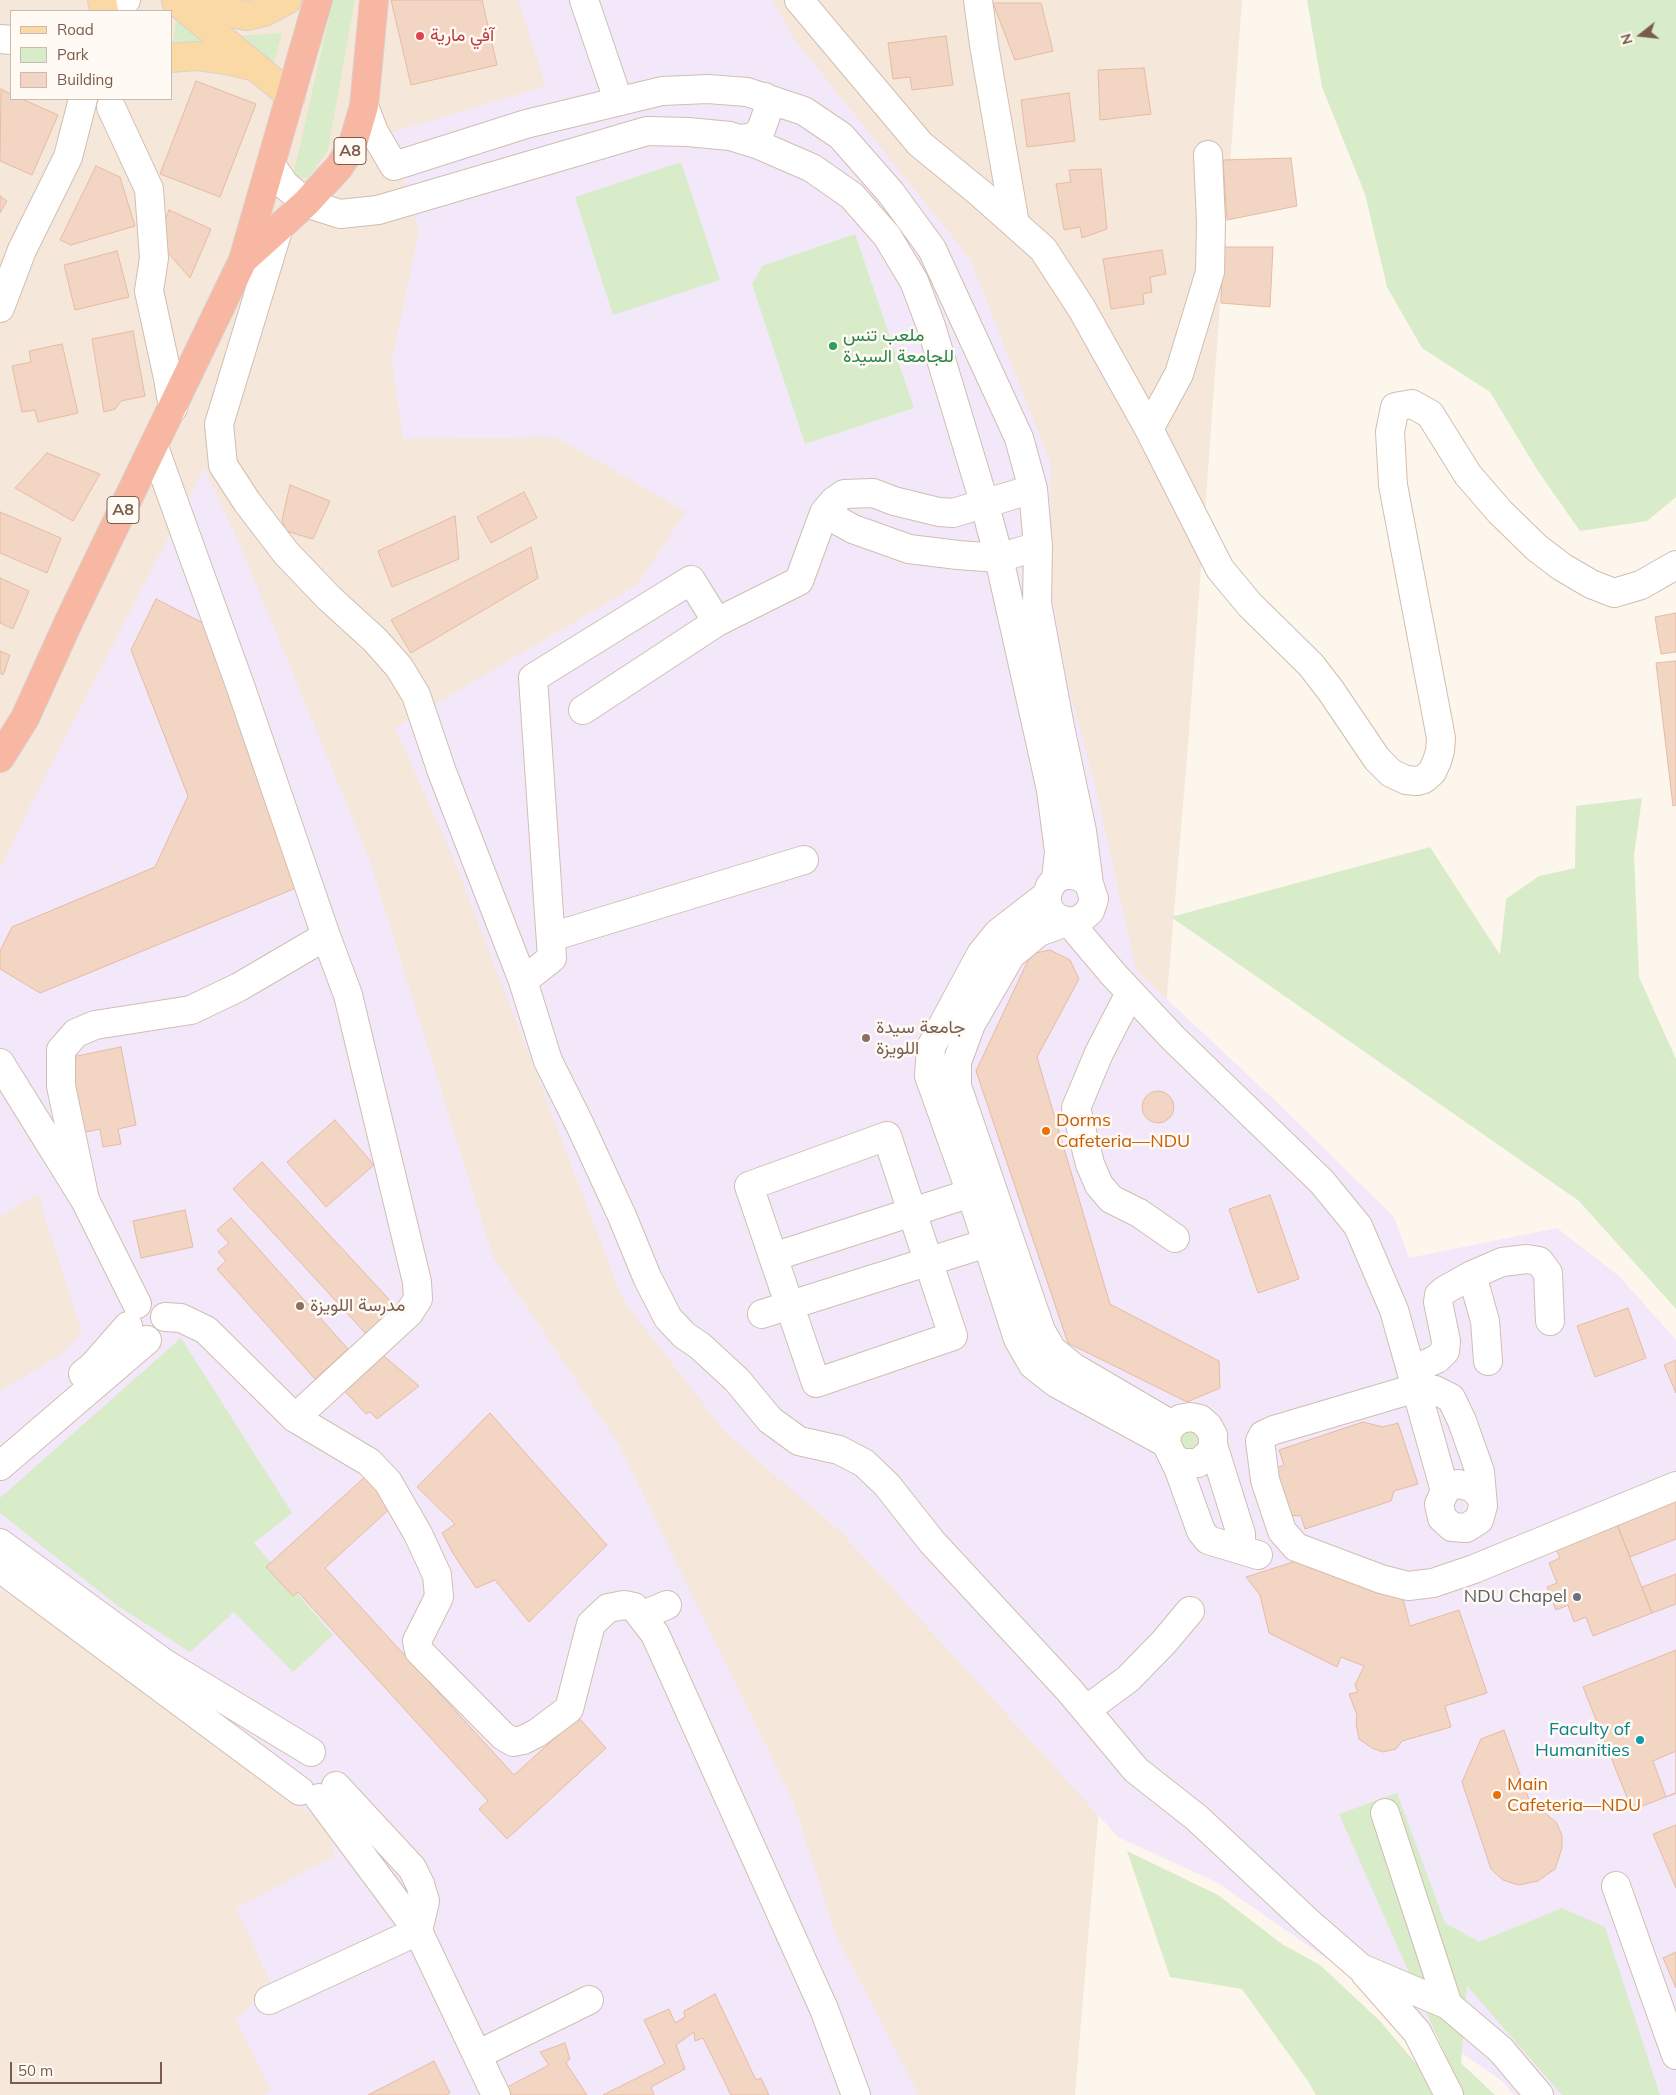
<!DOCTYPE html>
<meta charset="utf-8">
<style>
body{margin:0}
#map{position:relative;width:1676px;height:2095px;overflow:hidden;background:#fdf6ec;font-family:Mulish,sans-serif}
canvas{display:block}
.legend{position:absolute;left:10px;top:10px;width:162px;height:90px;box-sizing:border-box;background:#fffaf3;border:1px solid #cabbb1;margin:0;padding:6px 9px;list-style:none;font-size:15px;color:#7a5c4d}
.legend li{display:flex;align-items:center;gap:10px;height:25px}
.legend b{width:25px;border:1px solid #cabbb1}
.north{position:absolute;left:1616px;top:10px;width:50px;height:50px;-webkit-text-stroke:4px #fffaf3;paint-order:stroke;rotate:254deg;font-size:14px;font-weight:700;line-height:20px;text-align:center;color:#7a5c4d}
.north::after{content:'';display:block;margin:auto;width:18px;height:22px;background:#7a5c4d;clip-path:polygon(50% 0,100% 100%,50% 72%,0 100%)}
.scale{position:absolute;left:10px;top:2062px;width:152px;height:22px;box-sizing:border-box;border:2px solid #7a5c4d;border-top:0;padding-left:6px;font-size:15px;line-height:18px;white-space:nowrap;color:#7a5c4d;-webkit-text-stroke:4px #fffaf3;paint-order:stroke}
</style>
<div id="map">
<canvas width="1676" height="2095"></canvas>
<ul class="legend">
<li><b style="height:6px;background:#fbd9a5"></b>Road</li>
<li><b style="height:14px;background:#d8ecc9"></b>Park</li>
<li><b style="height:14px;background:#f3d5c3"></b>Building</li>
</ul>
<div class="north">N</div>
<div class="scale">50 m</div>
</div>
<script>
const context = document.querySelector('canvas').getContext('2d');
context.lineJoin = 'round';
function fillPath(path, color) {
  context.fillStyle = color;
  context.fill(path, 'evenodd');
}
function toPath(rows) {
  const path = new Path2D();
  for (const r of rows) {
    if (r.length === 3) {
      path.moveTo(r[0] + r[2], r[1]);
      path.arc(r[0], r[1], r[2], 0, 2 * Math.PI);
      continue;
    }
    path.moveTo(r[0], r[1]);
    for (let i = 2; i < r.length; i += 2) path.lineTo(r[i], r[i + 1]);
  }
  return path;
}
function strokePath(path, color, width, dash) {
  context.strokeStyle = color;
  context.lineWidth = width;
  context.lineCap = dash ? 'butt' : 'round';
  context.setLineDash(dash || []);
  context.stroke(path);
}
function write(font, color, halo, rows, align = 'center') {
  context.font = font + ' Mulish,Vazirmatn,sans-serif';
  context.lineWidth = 5;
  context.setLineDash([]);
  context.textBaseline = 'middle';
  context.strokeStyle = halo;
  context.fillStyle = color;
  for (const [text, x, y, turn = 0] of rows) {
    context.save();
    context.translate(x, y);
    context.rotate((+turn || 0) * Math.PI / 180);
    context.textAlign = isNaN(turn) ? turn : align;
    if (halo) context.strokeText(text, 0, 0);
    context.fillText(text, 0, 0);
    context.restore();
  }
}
fillPath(toPath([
 [0,0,1242,0,1189,733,1075,2095,0,2095],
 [11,11,171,11,171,99,11,99]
]), '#f5e8da');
fillPath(toPath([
 [518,0,772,0,794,39,970,259,1051,464,1049,578,1069,688,1096,789,1136,970,1282,1107,1394,1217,1409,1258,1557,1228,1620,1277,1676,1340,1676,2095,1514,2095,1502,2081,1218,1883,1118,1837,841,1532,726,1433,623,1300,453,857,395,728,637,585,686,512,556,437,403,439,392,361,419,231,390,133,546,86],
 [204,468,242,550,369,858,493,1257,619,1445,793,1801,836,1935,919,2095,264,2095,271,2090,236,2020,271,1983,236,1908,335,1856,328,1828,217,1743,40,1615,0,1589,0,1391,59,1356,82,1333,38,1194,0,1216,0,870,29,808]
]), '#f3e8fa');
fillPath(toPath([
 [333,0,355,0,328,150,309,177,299,179,294,172],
 [1307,0,1676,0,1676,497,1647,521,1580,531,1538,471,1490,392,1422,348,1387,287,1365,194,1322,87],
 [176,20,215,47,172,48],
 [282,33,273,67,236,36],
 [681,162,720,280,613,315,575,197],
 [855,234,914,408,805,444,752,284,762,266],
 [1642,798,1634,855,1639,977,1676,1059,1676,1309,1579,1201,1171,917,1430,847,1500,955,1506,899,1539,876,1575,868,1576,806],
 [181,1338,292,1513,254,1543,333,1635,293,1672,234,1612,190,1652,118,1606,0,1513,0,1498],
 [1184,1431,1195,1431,1201,1441,1196,1451,1181,1450,1179,1436],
 [1397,1793,1445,1923,1479,1942,1562,1908,1605,1927,1660,2095,1562,2095,1467,1986,1461,2063,1495,2095,1463,2095,1339,1814],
 [1127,1851,1218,1895,1282,1944,1320,1965,1380,2021,1429,2079,1438,2095,1316,2095,1308,2081,1242,1989,1170,1977]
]), '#d8ecc9');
const building = toPath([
 [391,0,482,0,497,65,411,85,391,0],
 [993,3,1041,3,1053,51,1015,60,993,3],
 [946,36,953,85,912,90,910,77,893,79,888,43,946,36],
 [1144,68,1151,114,1100,120,1098,70,1144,68],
 [196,81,256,104,220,197,160,174,196,81],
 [1,89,11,94,11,99,22,99,58,115,32,175,0,161,1,89],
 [1069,93,1075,141,1027,147,1021,100,1069,93],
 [1291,158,1297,206,1227,220,1223,160,1291,158],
 [96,166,120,177,135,226,71,245,60,240,96,166],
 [1101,169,1107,229,1082,238,1080,227,1064,230,1056,184,1071,182,1069,170,1101,169],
 [0,196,7,201,0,213,0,196],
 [169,210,211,229,190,278,157,240,169,210],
 [1223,247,1273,247,1270,307,1221,303,1223,247],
 [1162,250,1166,274,1150,277,1152,292,1143,294,1144,304,1111,309,1103,259,1162,250],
 [117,251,129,297,75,310,64,265,117,251],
 [133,331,145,396,121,401,115,409,104,412,92,339,133,331],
 [62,344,78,413,38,422,35,410,22,412,12,366,31,362,29,351,62,344],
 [47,453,100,474,73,521,15,488,47,453],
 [290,485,330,501,313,539,286,531,282,520,290,485],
 [524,492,537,518,491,543,477,517,524,492],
 [0,512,61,538,47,573,0,553,0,512],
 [455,516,459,559,392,587,378,551,455,516],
 [531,547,538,578,411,653,391,620,531,547],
 [0,578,29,591,13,629,0,623,0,578],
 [156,599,205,624,296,888,40,993,0,969,0,951,12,927,155,867,188,796,131,650,156,599],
 [1676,613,1676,652,1661,654,1655,617,1676,613],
 [0,651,10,655,3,675,0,673,0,651],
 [1676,661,1676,805,1673,806,1656,663,1676,661],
 [1050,950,1070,960,1079,979,1037,1057,1110,1304,1219,1361,1220,1388,1187,1402,1068,1343,976,1071,1031,954,1050,950],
 [121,1047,136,1125,118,1129,121,1144,103,1147,100,1129,81,1133,67,1058,121,1047],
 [1158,1107,16],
 [335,1120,374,1165,326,1207,287,1162,335,1120],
 [262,1162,397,1308,367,1335,233,1189,262,1162],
 [1270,1195,1299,1279,1258,1293,1229,1209,1270,1195],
 [185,1210,193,1247,141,1258,133,1221,185,1210],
 [231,1218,348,1349,315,1379,217,1269,226,1261,218,1252,229,1243,217,1230,231,1218],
 [1628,1308,1646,1358,1595,1377,1577,1326,1628,1308],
 [378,1351,419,1386,377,1419,370,1412,366,1414,338,1384,378,1351],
 [1676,1360,1676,1393,1664,1365,1676,1360],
 [490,1413,607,1545,529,1622,495,1580,476,1588,454,1555,442,1533,455,1524,417,1487,490,1413],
 [1363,1422,1383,1427,1398,1423,1418,1484,1394,1491,1391,1501,1305,1529,1301,1516,1288,1515,1272,1470,1284,1465,1279,1450,1363,1422],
 [368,1474,395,1504,325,1568,514,1775,578,1717,606,1748,507,1839,479,1809,488,1801,298,1592,293,1596,266,1567,368,1474],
 [1676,1493,1676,1539,1630,1557,1614,1517,1676,1493],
 [1614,1517,1652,1613,1593,1636,1586,1617,1574,1622,1568,1605,1556,1610,1547,1587,1557,1583,1549,1563,1560,1558,1553,1541,1614,1517],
 [1298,1553,1403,1599,1410,1626,1459,1610,1487,1693,1445,1706,1451,1727,1402,1741,1396,1749,1383,1752,1372,1748,1359,1739,1356,1724,1357,1715,1349,1694,1358,1692,1355,1685,1364,1666,1341,1657,1337,1667,1269,1633,1260,1595,1246,1577,1293,1562,1298,1553],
 [1676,1574,1676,1604,1652,1613,1642,1587,1676,1574],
 [1676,1650,1676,1793,1632,1810,1583,1687,1676,1650],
 [1504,1730,1532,1808,1545,1813,1556,1822,1562,1835,1562,1848,1555,1869,1538,1881,1519,1885,1503,1880,1491,1869,1462,1782,1481,1739,1504,1730],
 [1676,1751,1676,1793,1666,1797,1653,1761,1676,1751],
 [1676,1825,1676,1888,1653,1834,1676,1825],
 [1676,1952,1676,1988,1663,1958,1676,1952],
 [715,1994,756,2080,761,2078,769,2095,731,2095,703,2038,695,2041,694,2032,676,2045,685,2069,651,2087,654,2095,603,2095,665,2064,644,2020,669,2009,675,2023,685,2017,684,2011,715,1994],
 [565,2043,570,2059,566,2063,587,2095,499,2095,498,2092,549,2065,540,2052,565,2043],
 [434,2061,450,2093,446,2095,368,2095,434,2061]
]);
fillPath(building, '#f3d5c3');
strokePath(building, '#e6bba3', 1);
const minor = toPath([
 [584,0,618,100],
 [799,0,920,144,980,193,1043,249,1082,309,1149,429,1220,569,1250,605,1311,665,1331,691,1377,759,1391,773,1406,780,1417,781,1424,779,1432,772,1437,761,1440,751,1441,738,1393,485,1390,432,1395,407,1412,404,1430,414,1468,475,1500,512,1537,548,1562,567,1591,584,1614,593,1641,585,1676,565],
 [978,0,984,45,1015,224],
 [115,11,126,0],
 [0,39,11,40],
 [364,106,374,132,394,166,526,124,662,91,708,89,747,92,804,111,841,136,891,193,932,249,1019,438,1033,489,1038,546,1037,603,1060,727,1082,831,1089,884],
 [111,107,149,189,154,258,149,291,168,378,173,408],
 [741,139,753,137,761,130,768,110,765,97],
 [271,165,285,185,306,203,340,214,378,210,647,131,688,132,730,136,759,145,812,168,852,196,887,236,914,281,931,326,984,502,999,558,1051,790,1059,852,1056,879],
 [279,227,219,424,223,465,247,502,286,553,329,598,375,640,399,667,416,695,442,772,523,981,548,1061,580,1125,622,1216,647,1277,668,1318,684,1335,700,1346,737,1380,770,1420,799,1441,839,1450,864,1463,887,1485,932,1542,1069,1690,1136,1770,1197,1818,1307,1921,1361,1968,1448,2005,1501,2050,1539,2095],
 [0,308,22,250,68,157,83,99],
 [1149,429,1179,374,1210,272,1211,222,1208,155],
 [824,513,853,529,909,549,958,555,999,558,1038,546],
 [583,710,717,622,799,581,824,513,834,501,844,494,873,493,894,501,939,512,953,513,1033,489],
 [1047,895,998,933,981,954,931,1047,929,1076,971,1193,1018,1339,1033,1365,1056,1383,1166,1443],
 [1066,922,1039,932,1011,955,971,1024,957,1062,957,1086,1041,1331,1052,1350,1073,1367,1172,1425],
 [1069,922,1081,919,1090,911,1094,899,1089,884,1083,878,1073,875,1064,875,1056,879,1050,886,1047,895,1047,904,1051,912,1057,918,1069,922,1113,974,1173,1038,1322,1182,1358,1226,1394,1310,1445,1491],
 [551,937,804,860],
 [523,981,552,958,533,678,691,580,717,622],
 [1130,993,1099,1053,1076,1108,1090,1164,1099,1185,1111,1199,1139,1213,1175,1238],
 [0,1063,85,1200,137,1304],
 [887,1136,953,1336,816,1383,749,1186,887,1136],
 [85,1200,61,1086,61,1050,76,1033,95,1025,191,1010,239,987,326,936,241,688,154,447],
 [773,1257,971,1193],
 [1472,1275,1485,1321,1488,1361],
 [762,1314,987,1243],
 [165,1317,181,1318,206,1330,295,1418,409,1313,418,1299,417,1282,348,995,326,936],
 [1412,1370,1437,1359,1445,1351,1446,1341,1438,1302,1439,1295,1445,1290,1472,1275,1502,1262,1527,1259,1539,1261,1548,1273,1550,1321],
 [83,1374,93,1366,128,1326],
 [295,1418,369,1462,388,1482,418,1534,437,1575,439,1597,417,1641,419,1651,503,1736,513,1742,523,1740,537,1733,569,1709,591,1624,608,1608,624,1605,634,1607,655,1634,824,2009,856,2095],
 [1213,1445,1241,1534,1241,1549],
 [1175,1459,1182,1463,1198,1463,1210,1453,1213,1445,1213,1435,1208,1426,1200,1419,1190,1417,1180,1419,1172,1425,1167,1433,1166,1443,1179,1470,1201,1531,1208,1540,1258,1555],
 [0,1466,147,1340],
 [1482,1498,1472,1487,1458,1484,1450,1486,1445,1491,1439,1504,1442,1518,1452,1527,1466,1528,1479,1520,1483,1506,1480,1472,1462,1421,1451,1398,1435,1390,1416,1388,1274,1430,1263,1435,1260,1441,1265,1480,1282,1531,1296,1547,1381,1579,1408,1586,1433,1583,1474,1569,1676,1486],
 [0,1543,164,1663,311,1752],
 [0,1568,300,1791],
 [641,1616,667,1605],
 [1086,1710,1128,1679,1164,1642,1190,1611],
 [336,1786,412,1868,420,1884,425,1901,418,1931],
 [319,1798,418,1931,496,2095],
 [1385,1813,1448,2005],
 [1616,1886,1676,2055],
 [1365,1973,1417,2032,1449,2095],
 [269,2000,418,1931],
 [477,2055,589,2000]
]);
const major = toPath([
 [102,0,104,11],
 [176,1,291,96],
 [181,2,246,16,264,12,287,0],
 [171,58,195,56,225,60,251,66]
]);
const highway = toPath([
 [243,260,306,203,339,167,352,147,364,106,374,0],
 [0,758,25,718,69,621,243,260,318,0]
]);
strokePath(minor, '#d1beb0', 30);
strokePath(major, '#dad1cd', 30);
strokePath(highway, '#dad1cd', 30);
strokePath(minor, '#fff', 28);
strokePath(major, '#fbd9a5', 28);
strokePath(highway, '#f7b7a3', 28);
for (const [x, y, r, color] of [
 [420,36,5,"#e0444e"],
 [833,346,5,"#2e9e5b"],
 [866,1038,5,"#8d6e63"],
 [1046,1131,5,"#e8710a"],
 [300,1306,5,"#8d6e63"],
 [1577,1597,5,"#6b7280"],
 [1640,1740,5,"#0f9aa8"],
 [1497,1795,5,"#e8710a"]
]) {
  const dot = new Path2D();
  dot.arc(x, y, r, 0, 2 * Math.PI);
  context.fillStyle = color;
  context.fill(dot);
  strokePath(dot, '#fffaf3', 2);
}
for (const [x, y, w] of [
 [350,151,32],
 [123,510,32]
]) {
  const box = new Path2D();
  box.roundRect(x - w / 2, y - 13.5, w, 27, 4);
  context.fillStyle = '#fffaf3';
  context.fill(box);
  strokePath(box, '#7a5c4d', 1);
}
write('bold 16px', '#7a5c4d', null, [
 ["A8",350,151],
 ["A8",123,510]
]);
write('18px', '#be3a42', '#fffaf3', [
 ["آفي مارية",430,36]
], 'left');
write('18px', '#27864d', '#fffaf3', [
 ["ملعب تنس",843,336],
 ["للجامعة السيدة",843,357]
], 'left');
write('18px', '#785e54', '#fffaf3', [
 ["جامعة سيدة",876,1028],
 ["اللويزة",876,1049],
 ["مدرسة اللويزة",310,1306]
], 'left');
write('18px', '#c56008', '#fffaf3', [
 ["Dorms",1056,1121],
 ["Cafeteria—NDU",1056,1142],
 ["Main",1507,1785],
 ["Cafeteria—NDU",1507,1806]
], 'left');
write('18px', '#5b616d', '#fffaf3', [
 ["NDU Chapel",1567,1597]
], 'right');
write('18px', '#0d838f', '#fffaf3', [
 ["Faculty of",1630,1730],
 ["Humanities",1630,1751]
], 'right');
</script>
